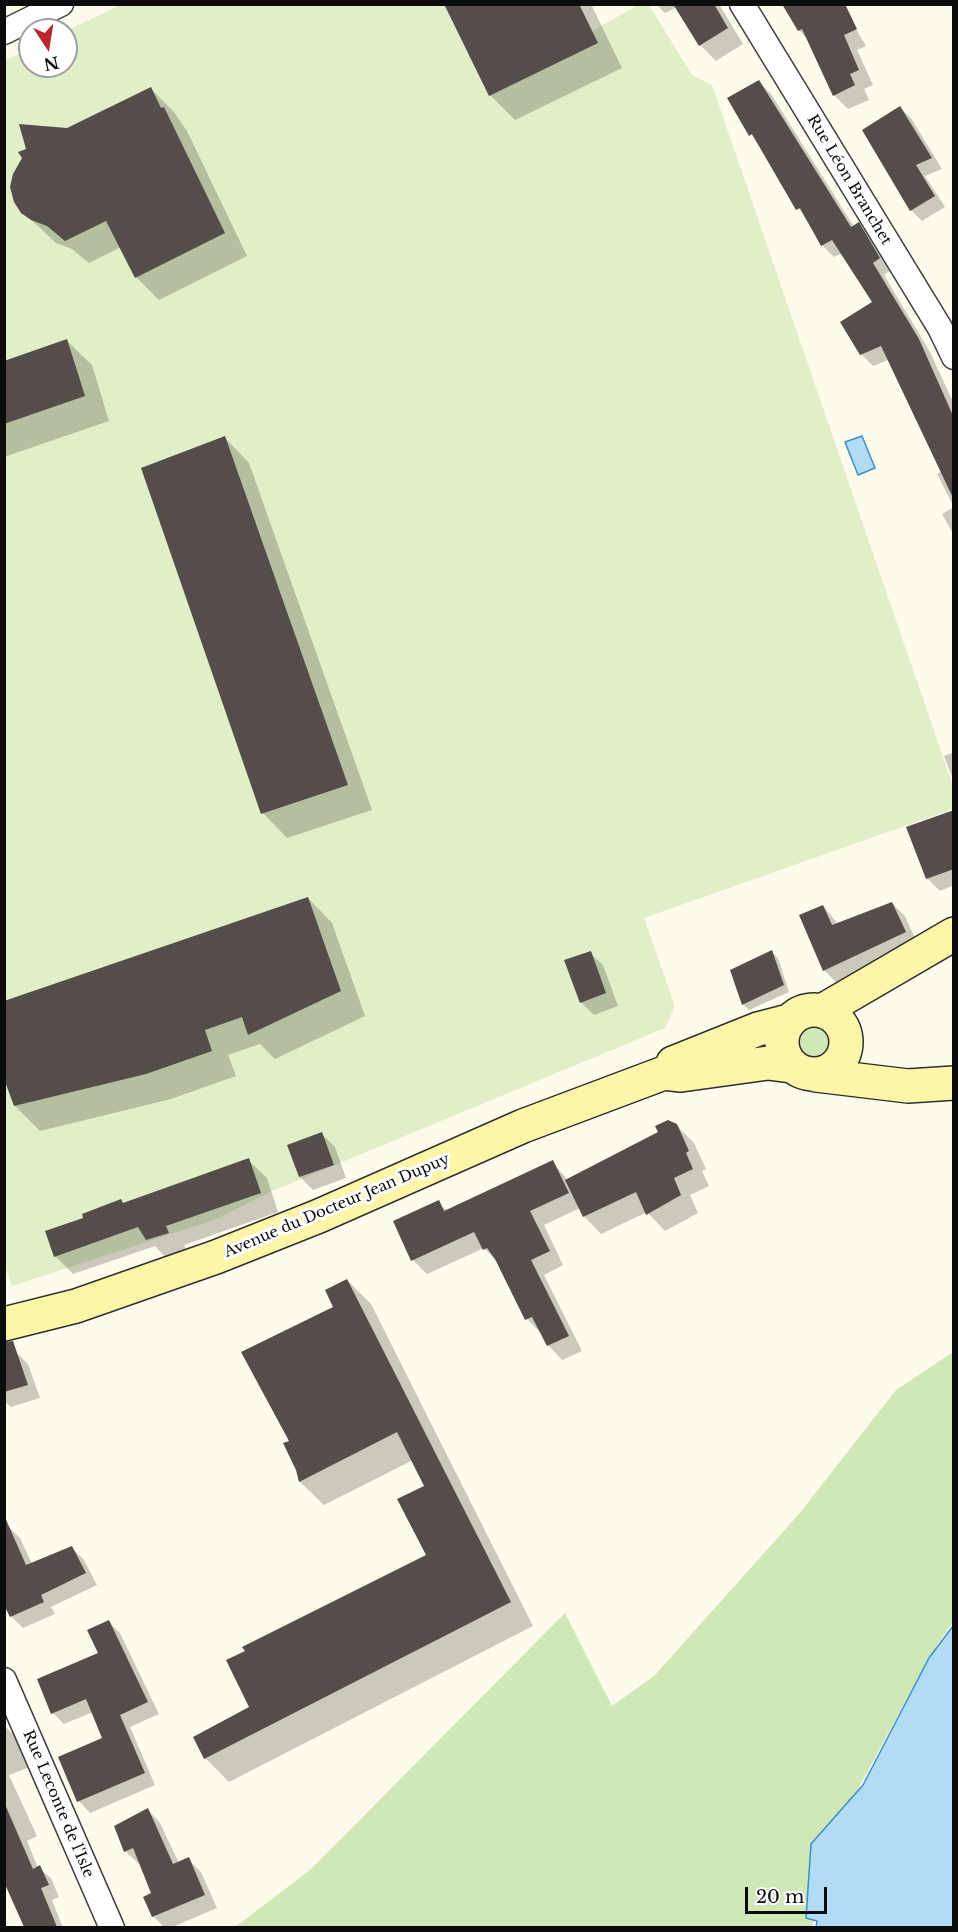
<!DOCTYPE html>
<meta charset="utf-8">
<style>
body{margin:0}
#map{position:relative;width:958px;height:1932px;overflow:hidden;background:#fffbec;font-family:"Libre Baskerville",serif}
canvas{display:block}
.frame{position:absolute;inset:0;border:6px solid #0c0c0c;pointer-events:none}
.north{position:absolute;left:18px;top:18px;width:60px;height:60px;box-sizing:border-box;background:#fff;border:2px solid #9e9e9e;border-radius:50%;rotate:168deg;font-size:16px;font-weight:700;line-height:24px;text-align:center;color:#0c0c0c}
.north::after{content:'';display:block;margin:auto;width:21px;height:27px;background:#b9272c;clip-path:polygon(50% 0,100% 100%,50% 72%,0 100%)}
.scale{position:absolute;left:745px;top:1887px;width:82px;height:27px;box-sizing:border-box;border:3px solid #0c0c0c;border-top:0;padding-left:8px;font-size:18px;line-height:21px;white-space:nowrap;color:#0c0c0c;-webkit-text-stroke:4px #fff;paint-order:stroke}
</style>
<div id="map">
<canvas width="958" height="1932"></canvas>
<div class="frame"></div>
<div class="north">N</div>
<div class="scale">20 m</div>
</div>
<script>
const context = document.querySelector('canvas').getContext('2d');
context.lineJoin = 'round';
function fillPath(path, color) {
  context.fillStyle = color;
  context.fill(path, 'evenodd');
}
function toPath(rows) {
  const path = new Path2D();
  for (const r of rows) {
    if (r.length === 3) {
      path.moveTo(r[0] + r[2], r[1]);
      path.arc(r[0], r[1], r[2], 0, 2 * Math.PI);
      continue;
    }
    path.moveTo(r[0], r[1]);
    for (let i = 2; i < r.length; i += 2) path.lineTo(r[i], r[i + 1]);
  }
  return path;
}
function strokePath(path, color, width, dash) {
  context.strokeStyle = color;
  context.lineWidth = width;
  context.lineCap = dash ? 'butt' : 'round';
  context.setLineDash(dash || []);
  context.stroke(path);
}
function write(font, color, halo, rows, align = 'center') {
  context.font = font + ' "Libre Baskerville",serif';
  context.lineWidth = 6;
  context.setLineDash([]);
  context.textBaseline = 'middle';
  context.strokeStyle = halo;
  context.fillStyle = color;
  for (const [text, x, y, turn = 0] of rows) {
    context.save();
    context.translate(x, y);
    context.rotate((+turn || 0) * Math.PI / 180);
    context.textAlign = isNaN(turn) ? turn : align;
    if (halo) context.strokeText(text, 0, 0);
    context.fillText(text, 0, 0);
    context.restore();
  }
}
fillPath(toPath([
 [812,1044,18],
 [953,1352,953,1621,929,1658,852,1800,812,1927,234,1928,310,1870,565,1613,612,1706,654,1676,799,1514,896,1390]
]), '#cfe8b6');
fillPath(toPath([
 [120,5,579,5,592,31,638,5,649,5,692,75,712,85,954,789,953,809,644,918,675,1006,665,1028,270,1192,217,1219,12,1286,4,1264,4,61,30,49,30,66,66,66,66,31]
]), '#e1efc8');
const water = toPath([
 [862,436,875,468,858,475,845,442,862,436],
 [953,1626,953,1927,816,1927,817,1921,806,1918,811,1844,863,1785,929,1658,953,1626]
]);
fillPath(water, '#b2dbf5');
strokePath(water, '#3a8fca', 1.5);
fillPath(toPath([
 [446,4,591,4,622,68,515,120,490,95],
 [656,4,719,4,743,44,716,61,700,45,677,7,665,13],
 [782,4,841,4,866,46,857,50,873,85,864,89,869,100,848,109,834,95,809,41,799,30],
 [759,82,771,94,854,227,858,224,870,236,891,270,884,275,930,352,954,404,954,507,937,474,942,471,897,373,888,360,873,366,861,354,874,303,842,253,834,257,822,245,729,99],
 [151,89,174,112,187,131,247,256,159,300,136,277,121,247,89,263,72,249,56,243,23,212,68,129],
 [900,107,911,118,942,169,925,176,945,207,922,221,911,210],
 [67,341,92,365,109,421,4,457,4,362],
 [225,438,249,463,372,810,287,838,263,813],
 [954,507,954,535,942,514],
 [954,752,954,782,944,756],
 [954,811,954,885,940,891,928,879,908,827],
 [308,898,332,923,365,1016,275,1059,260,1044,228,1055,236,1076,171,1099,40,1131,15,1106,4,1074,4,996,6,1002],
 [892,903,905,916,918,945,837,983,824,970,823,906,838,924],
 [772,952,778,958,789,992,749,1010,743,1004],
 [590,953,603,965,618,1006,594,1015,581,1002],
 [676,1125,694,1143,706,1169,702,1171,709,1186,690,1195,698,1213,665,1231,647,1212,601,1234,584,1216,580,1208,544,1225,563,1265,544,1275,582,1351,562,1360,548,1345,541,1333,527,1319,499,1264,484,1248,427,1274,413,1260,438,1202,447,1211,552,1162,568,1180],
 [322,1134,335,1147,346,1178,313,1190,300,1177,289,1146],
 [248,1160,267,1178,278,1212,184,1245,186,1251,166,1258,155,1246,73,1274,55,1256,85,1219,121,1201,124,1204],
 [347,1280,371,1304,533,1626,229,1782,205,1758,251,1708,428,1555,426,1486,413,1460,324,1505,300,1482,291,1441],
 [15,1351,28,1364,40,1398,11,1407,4,1401,4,1355],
 [8,1526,20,1538,33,1566,72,1548,84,1560,97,1585,51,1607,55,1614,23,1628,11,1616],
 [109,1622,120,1633,159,1714,130,1727,155,1785,90,1813,79,1801,60,1758,104,1739,93,1712,64,1724,53,1713,100,1654],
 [7,1728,19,1740,30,1767,9,1775,37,1836,27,1841,38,1868,51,1878,59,1897,52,1900,63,1928,25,1928,4,1878,4,1730],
 [148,1810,160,1823,179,1863,188,1859,201,1872,217,1908,170,1928,165,1928,153,1916,153,1894,141,1863,139,1864,126,1852,116,1826]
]), '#0003');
fillPath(toPath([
 [444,4,579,4,598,43,489,96],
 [673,4,714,4,728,28,699,46],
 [782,4,845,4,857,29,844,35,859,70,850,74,855,85,833,96,802,29,798,31],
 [759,80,851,227,859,222,880,258,873,263,919,339,954,418,954,500,881,346,860,355,840,322,872,302,832,240,821,246,800,208,796,210,752,134,749,136,727,98],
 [151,87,161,108,164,107,225,233,135,278,106,221,65,241,47,226,31,220,21,213,14,202,10,187,13,174,22,158,18,152,26,149,19,124,67,128],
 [900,106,932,158,916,165,935,196,910,211,862,130],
 [67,339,85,396,4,424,4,361],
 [225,436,348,785,261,814,141,468],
 [954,810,954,869,926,879,906,827],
 [308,897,341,991,248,1035,242,1017,205,1030,212,1051,146,1074,14,1106,4,1079,4,1001],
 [892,902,906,932,823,971,799,915,823,905,832,925],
 [772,950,784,985,742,1005,730,970],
 [591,951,606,993,580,1003,564,960],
 [668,1120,677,1124,689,1151,686,1153,693,1169,674,1178,681,1195,646,1215,636,1192,583,1217,565,1180,658,1132,655,1126],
 [322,1132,334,1165,299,1177,287,1145],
 [249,1158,261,1193,166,1226,169,1233,146,1240,138,1227,54,1257,45,1231,83,1218,82,1214,121,1199,123,1203],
 [553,1160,569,1193,530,1211,550,1251,531,1260,569,1336,547,1346,532,1317,525,1320,495,1259,487,1248,483,1250,474,1232,411,1261,393,1221,439,1200,444,1211],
 [347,1279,511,1602,204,1759,193,1737,249,1707,226,1660,245,1651,242,1647,426,1555,397,1499,424,1486,397,1432,299,1482,296,1470,283,1443,289,1441,241,1352,333,1307,325,1290],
 [13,1341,28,1385,4,1392,4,1342],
 [4,1515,26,1565,72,1546,86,1573,41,1595,44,1602,10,1617,4,1605],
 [109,1620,148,1702,120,1715,145,1773,77,1802,58,1757,102,1738,86,1699,51,1714,37,1679,98,1653,87,1630],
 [4,1802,33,1869,40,1865,49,1885,41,1888,57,1927,24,1927,4,1882],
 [148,1808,173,1864,189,1857,205,1895,152,1917,143,1897,151,1893,133,1848,124,1852,114,1826]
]), '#544d49');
const street = toPath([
 [742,4,940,328,954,357],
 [4,32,61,4],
 [4,1680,112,1928]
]);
const secondary = toPath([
 [814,1042,32],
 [822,1011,954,934],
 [673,1063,758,1029,789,1021],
 [816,1075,908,1086,954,1083],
 [4,1324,76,1306,216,1257,319,1216,523,1126,664,1073,681,1075,768,1063,791,1066]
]);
strokePath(street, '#3f3f3f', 27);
strokePath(secondary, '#2e2e2e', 36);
strokePath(street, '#fff', 24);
strokePath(secondary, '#fdf5a8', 33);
write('15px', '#0c0c0c', '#fff', [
 ["Rue Léon Branchet",849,180,59],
 ["Avenue du Docteur Jean Dupuy",337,1206,-23],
 ["Rue Leconte de l'Isle",58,1804,67]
]);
</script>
